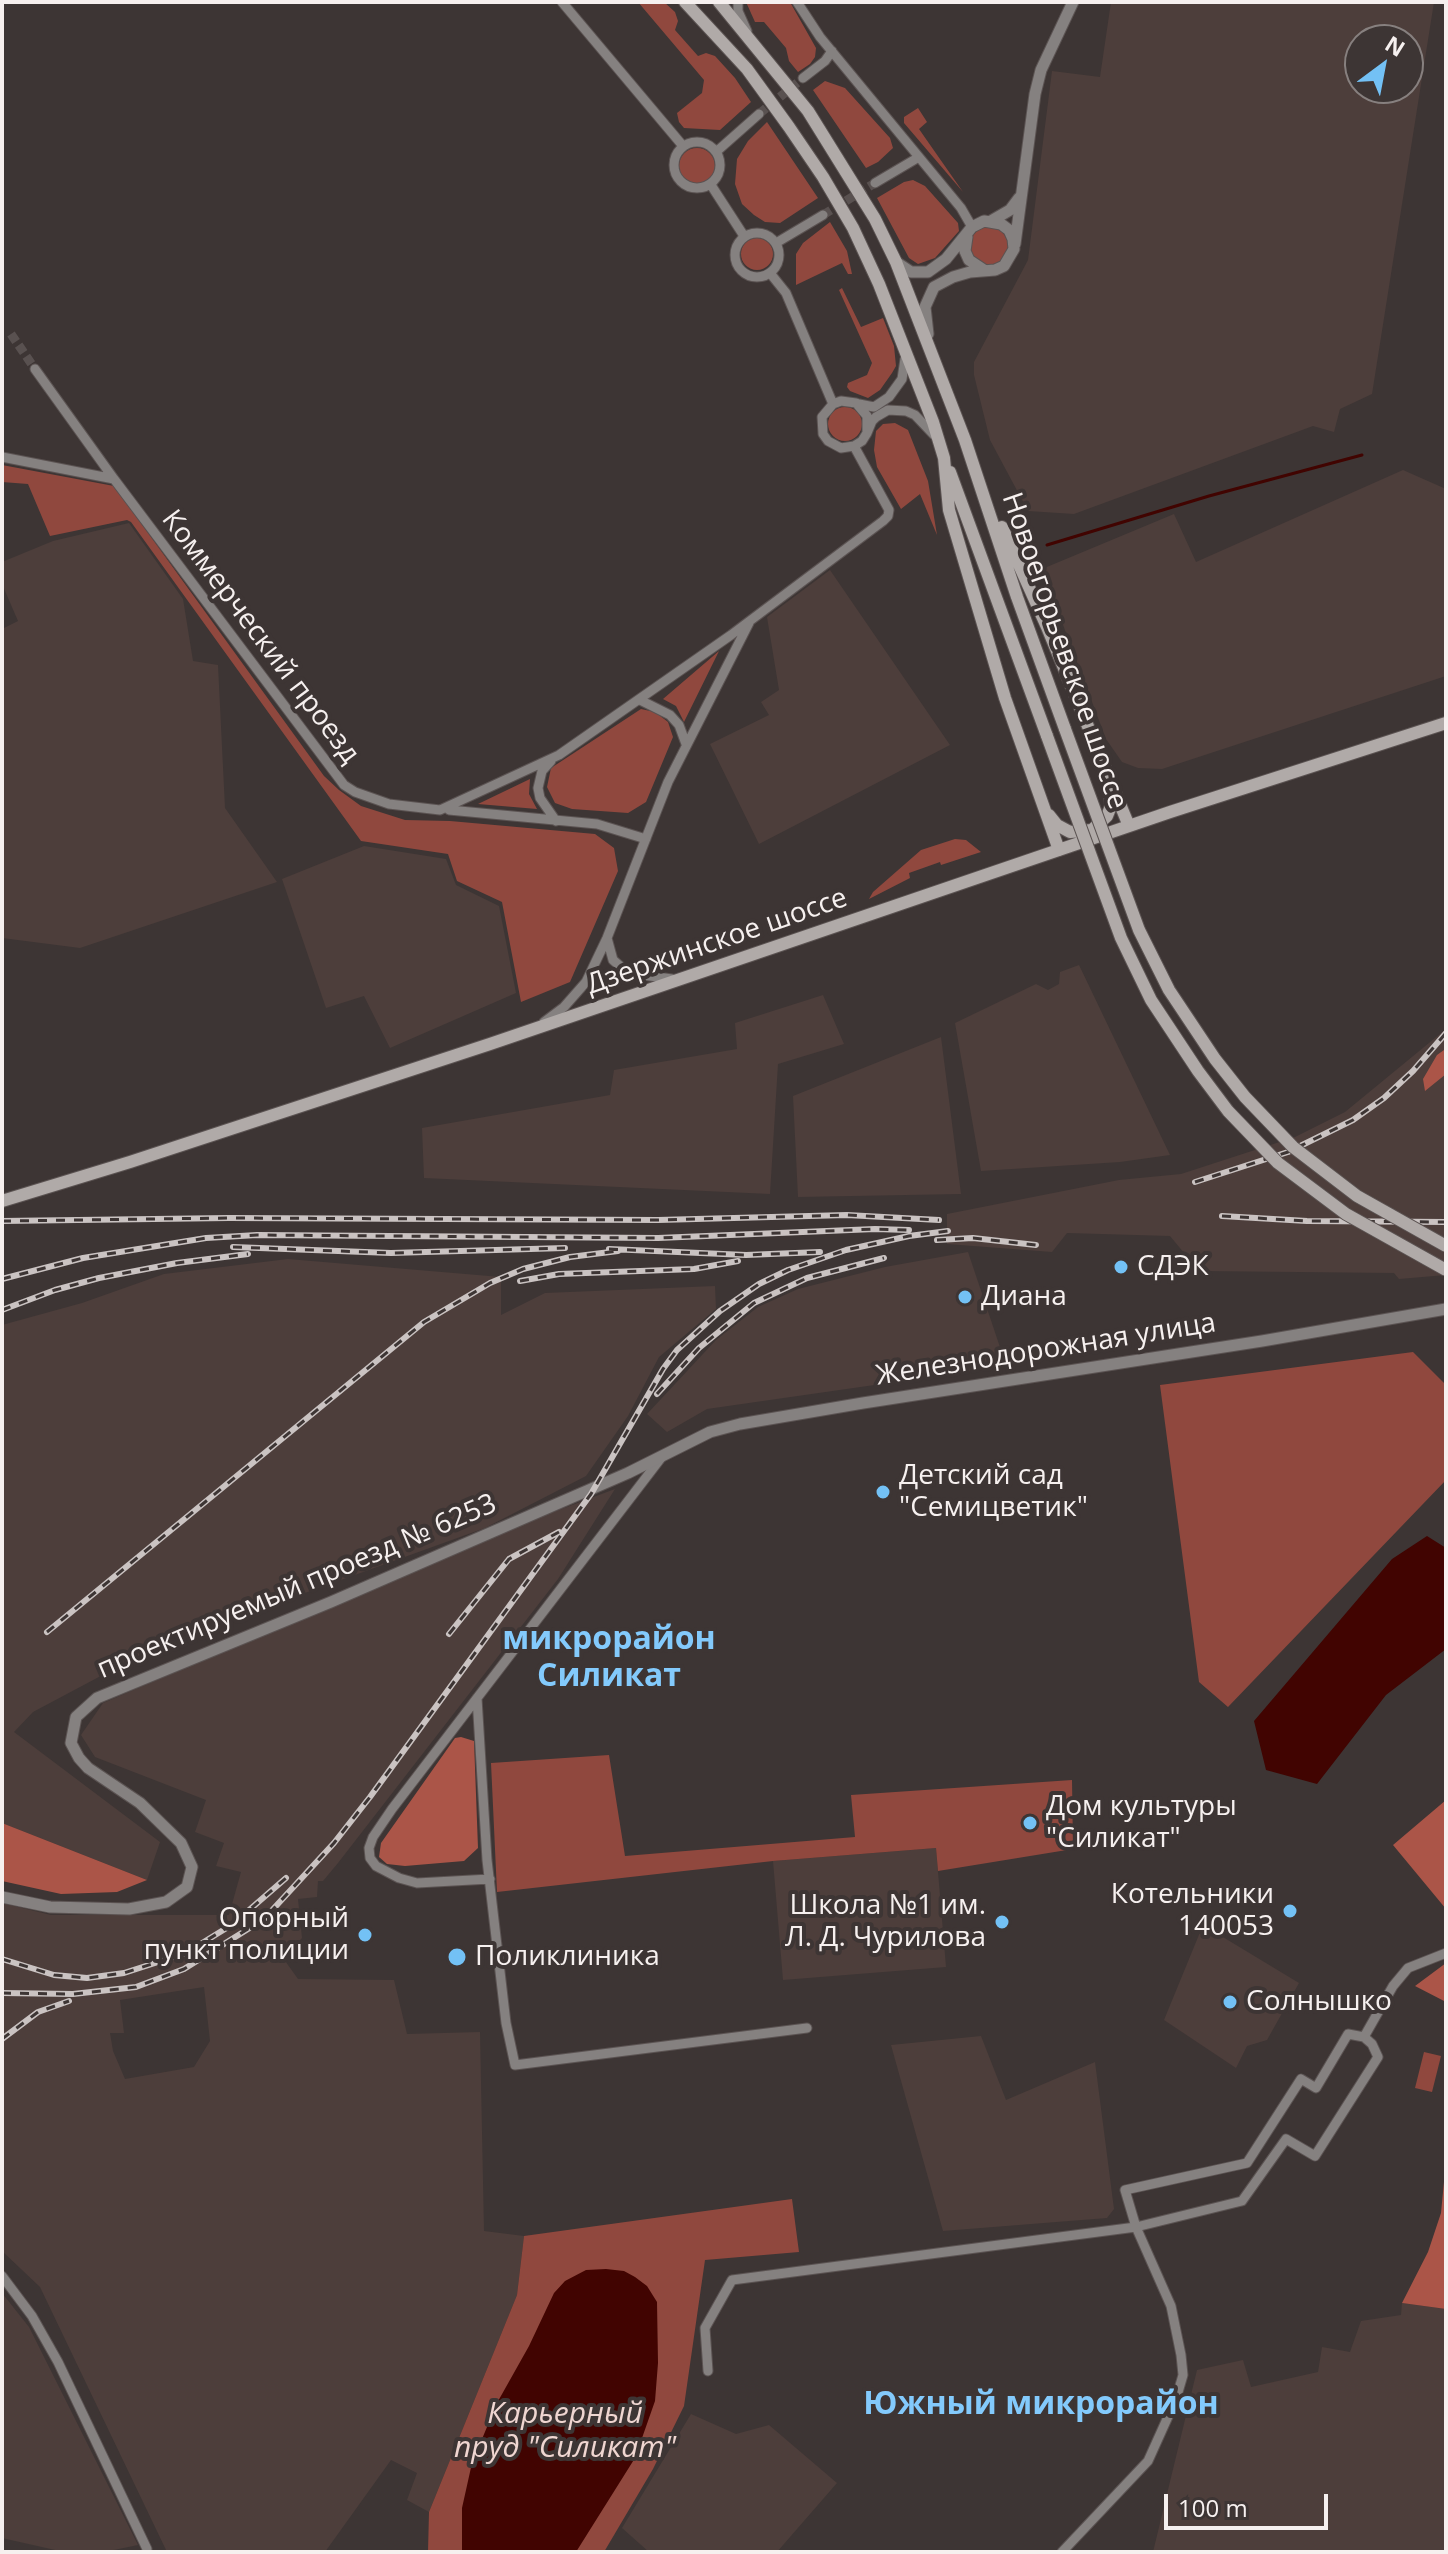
<!DOCTYPE html>
<meta charset="utf-8">
<style>
body{margin:0}
#map{position:relative;width:1448px;height:2554px;overflow:hidden;background:#3d3534;font-family:"Open Sans",sans-serif}
canvas{display:block}
.frame{position:absolute;inset:0;border:4px solid #f6f0ef;pointer-events:none}
.north{position:absolute;left:1344px;top:24px;width:80px;height:80px;box-sizing:border-box;background:#3d3534;border:2px solid #87807f;border-radius:50%;rotate:32deg;font-size:22px;font-weight:700;line-height:32px;text-align:center;color:#f6f0ef}
.north::after{content:'';display:block;margin:auto;width:28px;height:36px;background:#73c1f5;clip-path:polygon(50% 0,100% 100%,50% 72%,0 100%)}
.scale{position:absolute;left:1164px;top:2494px;width:164px;height:36px;box-sizing:border-box;border:4px solid #f6f0ef;border-top:0;padding-left:10px;font-size:24px;line-height:28px;white-space:nowrap;color:#f6f0ef;-webkit-text-stroke:6px #3d3534;paint-order:stroke}
</style>
<div id="map">
<canvas width="1448" height="2554"></canvas>
<div class="frame"></div>
<div class="north">N</div>
<div class="scale">100 m</div>
</div>
<script>
const context = document.querySelector('canvas').getContext('2d');
context.lineJoin = 'round';
function fillPath(path, color) {
  context.fillStyle = color;
  context.fill(path, 'evenodd');
}
function toPath(rows) {
  const path = new Path2D();
  for (const r of rows) {
    if (r.length === 3) {
      path.moveTo(r[0] + r[2], r[1]);
      path.arc(r[0], r[1], r[2], 0, 2 * Math.PI);
      continue;
    }
    path.moveTo(r[0], r[1]);
    for (let i = 2; i < r.length; i += 2) path.lineTo(r[i], r[i + 1]);
  }
  return path;
}
function strokePath(path, color, width, dash) {
  context.strokeStyle = color;
  context.lineWidth = width;
  context.lineCap = dash ? 'butt' : 'round';
  context.setLineDash(dash || []);
  context.stroke(path);
}
function write(font, color, halo, rows, align = 'center') {
  context.font = font + ' "Open Sans",sans-serif';
  context.lineWidth = 8;
  context.setLineDash([]);
  context.textBaseline = 'middle';
  context.strokeStyle = halo;
  context.fillStyle = color;
  for (const [text, x, y, turn = 0] of rows) {
    context.save();
    context.translate(x, y);
    context.rotate((+turn || 0) * Math.PI / 180);
    context.textAlign = isNaN(turn) ? turn : align;
    if (halo) context.strokeText(text, 0, 0);
    context.fillText(text, 0, 0);
    context.restore();
  }
}
fillPath(toPath([
 [1111,2,1434,2,1372,394,1340,409,1334,432,1313,426,1074,514,1028,511,990,440,974,375,974,362,1028,260,1052,71,1100,77],
 [1360,40,1408,40,1408,88,1360,88],
 [1403,470,1446,489,1446,676,1162,769,1138,768,1122,762,1106,739,1042,569,1174,514,1196,562],
 [129,523,183,599,193,661,218,665,225,808,277,882,80,948,2,938,2,629,18,621,2,584,2,562,53,541],
 [830,570,950,745,759,844,710,744,769,715,761,702,779,690,767,617],
 [364,846,446,859,456,885,499,906,516,993,390,1048,364,996,326,1008,282,879],
 [1079,965,1170,1155,1120,1162,981,1171,955,1023,1036,984,1048,990,1059,984,1060,972],
 [823,995,844,1044,778,1064,770,1194,424,1178,422,1128,610,1095,614,1070,737,1049,735,1023],
 [1446,1029,1446,1275,1399,1279,1394,1273,1199,1271,1170,1236,1067,1233,1052,1252,947,1244,947,1214,1119,1180,1181,1174,1295,1137,1345,1112],
 [941,1037,961,1194,798,1197,793,1096],
 [968,1252,1005,1362,1000,1367,707,1409,667,1432,647,1414,716,1340,758,1307,798,1289,885,1267],
 [288,1259,501,1277,501,1315,545,1293,715,1286,716,1309,659,1357,628,1416,586,1476,485,1528,219,1624,206,1620,33,1712,14,1732,160,1842,147,1880,2,1823,2,1325,82,1303,164,1274],
 [615,1489,558,1579,338,1863,323,1881,318,1881,317,1897,298,1899,302,1938,283,1958,298,1979,394,1980,407,2034,480,2032,484,2231,524,2236,517,2295,429,2512,407,2500,417,2473,391,2460,325,2552,167,2552,40,2287,2,2251,2,1903,51,1915,229,1915,241,1872,216,1866,224,1843,195,1832,206,1800,95,1757,81,1735,103,1703,548,1514],
 [204,1987,210,2041,194,2067,125,2079,113,2051,110,2033,124,2033,120,2000],
 [936,1848,946,1967,783,1980,773,1861],
 [1203,1925,1299,1983,1267,2040,1247,2046,1236,2068,1164,2020],
 [981,2036,1006,2100,1095,2062,1114,2209,1107,2218,943,2231,891,2045],
 [2,2293,29,2327,138,2545,104,2552,64,2552,2,2538],
 [1402,2303,1446,2309,1446,2552,1153,2552,1197,2370,1243,2360,1251,2387,1318,2372,1322,2347,1350,2352,1361,2321,1401,2315],
 [691,2414,736,2434,769,2425,837,2483,777,2552,649,2552,622,2528]
]), '#4d3e3b');
fillPath(toPath([
 [638,2,664,2,675,12,678,21,675,30,698,56,706,53,715,56,735,78,751,102,720,130,684,128,679,122,677,113,702,93,704,80],
 [746,2,790,2,816,48,815,57,810,64,798,72,789,61,786,48,764,22,755,22],
 [825,81,845,88,890,138,893,148,878,162,866,168,813,90],
 [918,108,927,122,919,129,963,192,904,123,904,117],
 [767,122,818,198,780,223,765,222,754,215,742,204,735,184,737,159,748,141],
 [697,166,18],
 [913,180,925,186,958,223,959,231,935,258,918,264,909,258,877,198,904,182],
 [830,222,847,251,852,274,848,274,842,263,796,285,796,254,803,243],
 [989,246,19],
 [757,254,16],
 [842,288,861,327,883,318,894,346,896,366,892,373,880,390,868,398,850,391,847,387,848,383,867,375,872,363,839,290],
 [845,424,17],
 [895,423,908,430,928,481,937,535,920,494,901,509,877,467,874,450,876,431,883,424],
 [2,465,114,486,324,776,339,790,361,806,405,820,450,821,595,834,614,848,618,871,570,982,521,1002,502,902,457,881,448,854,361,841,131,522,127,520,50,536,28,484,2,482],
 [719,651,684,722,676,706,663,699],
 [641,709,655,712,668,722,673,737,646,802,628,813,572,809,555,803,547,787,551,768],
 [530,779,529,794,537,809,478,804],
 [955,839,966,840,981,852,941,865,940,862,909,873,910,878,869,899,873,892,921,850],
 [1413,1352,1446,1385,1446,1480,1228,1707,1199,1682,1160,1385],
 [609,1755,625,1856,855,1837,851,1795,1072,1780,1073,1849,938,1871,936,1848,773,1861,497,1892,491,1763],
 [1424,2052,1441,2056,1432,2092,1415,2088],
 [792,2199,799,2252,705,2260,684,2406,653,2469,604,2552,428,2552,429,2512,517,2295,524,2236]
]), '#90483e');
fillPath(toPath([
 [1444,1050,1446,1074,1425,1091,1423,1079,1437,1055],
 [461,1737,474,1741,478,1848,464,1861,405,1866,387,1864,379,1857,381,1843,455,1738],
 [1446,1800,1446,1909,1393,1845],
 [2,1823,147,1880,117,1892,61,1894,2,1881],
 [1446,1963,1446,2002,1415,1986],
 [1446,2161,1446,2309,1402,2303,1428,2252,1441,2213]
]), '#ab5548');
fillPath(toPath([
 [1427,1536,1446,1548,1446,1649,1386,1695,1317,1784,1266,1770,1254,1721,1392,1559],
 [606,2269,624,2271,635,2277,647,2286,657,2302,658,2363,655,2401,635,2458,576,2552,462,2552,462,2508,472,2463,497,2403,529,2346,554,2293,565,2281,586,2270]
]), '#410401');
strokePath(toPath([
 [1047,545,1209,496,1362,455]
]), '#410401', 3);
strokePath(toPath([
 [759,114,803,78],
 [823,215,875,183],
 [11,334,35,369]
]), '#595150', 9, [9, 4.5]);
const minor = toPath([
 [562,2,683,146],
 [738,2,738,11,747,31],
 [797,2,820,37,961,208,972,227],
 [803,78,825,61,832,51],
 [697,165,23],
 [716,152,759,114],
 [875,183,919,157],
 [711,185,744,236],
 [757,255,22],
 [776,243,823,215],
 [770,273,786,293,833,404],
 [35,369,114,479],
 [859,404,874,407,889,397,902,379,905,359],
 [867,433,867,416,856,403,841,401,833,404,822,417,823,434,828,441,841,448,854,446,862,441,867,433,872,421,876,417,888,410,906,411,915,415,934,435],
 [2,457,114,479,344,785,355,792,389,804,440,810,559,755,731,635,883,521,888,516,889,510,854,446],
 [640,700,670,715,679,725,686,744],
 [551,761,542,771,538,788,540,798,556,821],
 [449,810,597,824,646,839],
 [607,938,613,960,628,973,672,979],
 [544,1022,564,1007,586,982,607,938,668,782,749,623],
 [477,1698,487,1860,506,2023,515,2065,807,2028],
 [490,1879,417,1883,399,1878,376,1866,370,1858,369,1848,373,1837,392,1809,661,1458],
 [1364,2037,1393,1986,1408,1968,1446,1953],
 [2,2276,32,2316,58,2362,147,2549],
 [708,2371,705,2328,732,2280,1136,2227,1242,2201,1286,2139,1315,2156,1378,2057,1372,2044,1364,2037,1348,2034,1316,2088,1301,2079,1247,2163,1125,2190,1136,2227,1171,2306,1181,2355,1183,2375,1176,2399,1148,2461,1062,2552]
]);
const tertiary = toPath([
 [991,221,1010,210,1019,198],
 [967,237,965,251,969,260,984,270],
 [1015,244,1035,94,1041,70,1073,2],
 [896,262,911,272,928,272,946,259,972,227,984,221,1001,224,1009,230,1013,239,1014,249,1004,266,995,270,970,272,953,277,934,287,925,307,928,334],
 [2,1897,50,1907,129,1909,166,1902,187,1887,192,1867,181,1843,140,1803,88,1768,79,1758,71,1743,76,1717,97,1698,331,1602,628,1473,710,1432,740,1424,863,1403,1262,1341,1446,1309]
]);
const secondary = toPath([
 [685,2,747,69,789,127,823,177,853,228,879,284,933,422,944,458,949,510,1005,698,1059,850],
 [719,2,808,111,875,219,896,262,965,440,1017,597,1065,729],
 [950,472,1047,736],
 [1002,527,1047,627,1129,826],
 [1049,815,1057,825,1070,832,1092,830,1107,816,1111,806,1110,794],
 [2,1201,130,1162,490,1044,1170,812,1446,723]
]);
strokePath(minor, '#5b5352', 11);
strokePath(tertiary, '#5b5352', 13);
strokePath(secondary, '#5b5352', 14);
strokePath(minor, '#858180', 9);
strokePath(tertiary, '#858180', 11);
strokePath(secondary, '#b0aaa8', 12);
const rail = toPath([
 [1195,1182,1288,1152,1353,1120,1384,1098,1413,1071,1446,1033],
 [1222,1216,1307,1221,1446,1222],
 [2,1221,229,1218,658,1220,847,1215,939,1220],
 [937,1240,973,1238,1036,1245],
 [233,1247,391,1253,565,1248],
 [609,1249,746,1255,820,1252],
 [2,1279,83,1258,206,1238,257,1235,658,1238,875,1229,909,1230],
 [520,1281,559,1274,694,1269,738,1261],
 [2,1310,55,1290,99,1278,177,1263,248,1254],
 [657,1394,699,1348,754,1303,807,1278,884,1258],
 [47,1632,424,1322,490,1283,523,1269,570,1257,618,1251],
 [449,1634,509,1559,559,1532],
 [2,1959,54,1975,87,1978,124,1973,186,1953,233,1924,286,1878],
 [2,1993,73,1994,136,1987,184,1969,264,1919,334,1843,370,1797,591,1494,663,1369,677,1350,720,1311,759,1284,788,1270,846,1250,909,1236,948,1231],
 [2,2039,38,2012,69,2001]
]);
strokePath(rail, '#cac3c2', 6);
strokePath(rail, '#3d3534', 3, [9]);
const secondaryBridge = toPath([
 [1065,729,1139,930,1169,990,1215,1059,1245,1097,1293,1147,1357,1196,1446,1246],
 [1047,736,1121,938,1151,1000,1198,1071,1228,1111,1278,1163,1346,1214,1446,1270]
]);
strokePath(secondaryBridge, '#5b5352', 14, []);
strokePath(secondaryBridge, '#b0aaa8', 12);
for (const [x, y, r, color] of [
 [1121,1267,8,"#73c1f5"],
 [965,1297,8,"#73c1f5"],
 [883,1492,8,"#73c1f5"],
 [1030,1823,8,"#73c1f5"],
 [1290,1911,8,"#73c1f5"],
 [1002,1922,8,"#73c1f5"],
 [365,1935,8,"#73c1f5"],
 [457,1957,10,"#73c1f5"],
 [1230,2002,8,"#73c1f5"]
]) {
  const dot = new Path2D();
  dot.arc(x, y, r, 0, 2 * Math.PI);
  context.fillStyle = color;
  context.fill(dot);
  strokePath(dot, '#3d3534', 3);
}
write('28px', '#f6f0ef', '#3d3534', [
 ["Коммерческий проезд",260,637,53],
 ["Новоегорьевское шоссе",1064,651,71],
 ["Дзержинское шоссе",717,942,-19],
 ["Железнодорожная улица",1046,1350,-9],
 ["проектируемый проезд № 6253",297,1587,-23]
]);
write('28px', '#f6f0ef', '#3d3534', [
 ["СДЭК",1137,1267],
 ["Диана",981,1297],
 ["Детский сад",899,1476],
 ["\"Семицветик\"",899,1508],
 ["Дом культуры",1046,1807],
 ["\"Силикат\"",1046,1839],
 ["Котельники",1274,1895,"right"],
 ["140053",1274,1927,"right"],
 ["Школа №1 им.",986,1906,"right"],
 ["Л. Д. Чурилова",986,1938,"right"],
 ["Опорный",349,1919,"right"],
 ["пункт полиции",349,1951,"right"],
 ["Поликлиника",475,1957],
 ["Солнышко",1246,2002]
], 'left');
write('italic 30px', '#efd6d1', '#3d3534', [
 ["Карьерный",565,2414],
 ["пруд \"Силикат\"",565,2448]
]);
write('bold 32px', '#83cafc', '#3d3534', [
 ["микрорайон",609,1640],
 ["Силикат",609,1677],
 ["Южный микрорайон",1041,2405]
]);
</script>
